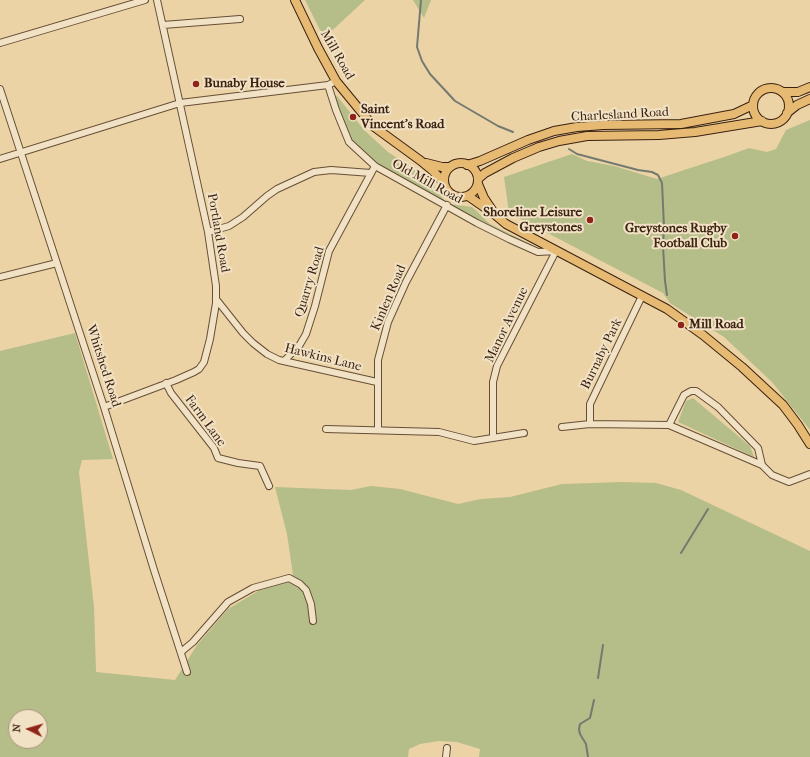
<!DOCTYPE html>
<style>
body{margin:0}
#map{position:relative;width:810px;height:757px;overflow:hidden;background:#ebd3a6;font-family:"IM FELL French Canon",serif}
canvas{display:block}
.north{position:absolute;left:8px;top:709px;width:40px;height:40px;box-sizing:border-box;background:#f2e2c5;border:1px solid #a8957d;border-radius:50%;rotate:275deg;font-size:11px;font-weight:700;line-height:16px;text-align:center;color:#3a2111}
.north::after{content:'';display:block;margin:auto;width:14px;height:18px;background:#8f2418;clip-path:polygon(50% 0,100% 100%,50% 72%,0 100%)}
</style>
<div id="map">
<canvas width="810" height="757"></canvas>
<div class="north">N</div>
</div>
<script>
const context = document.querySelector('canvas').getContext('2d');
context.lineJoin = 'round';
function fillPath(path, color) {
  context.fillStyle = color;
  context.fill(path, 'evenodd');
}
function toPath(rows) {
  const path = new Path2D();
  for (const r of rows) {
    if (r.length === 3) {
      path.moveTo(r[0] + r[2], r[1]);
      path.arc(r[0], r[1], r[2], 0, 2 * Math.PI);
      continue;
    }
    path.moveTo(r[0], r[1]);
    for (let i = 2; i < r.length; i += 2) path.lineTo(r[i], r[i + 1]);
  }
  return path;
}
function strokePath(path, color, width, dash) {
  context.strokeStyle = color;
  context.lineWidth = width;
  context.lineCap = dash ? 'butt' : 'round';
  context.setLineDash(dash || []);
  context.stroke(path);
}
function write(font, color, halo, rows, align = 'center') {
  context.font = font + ' "IM FELL French Canon",serif';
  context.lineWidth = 4;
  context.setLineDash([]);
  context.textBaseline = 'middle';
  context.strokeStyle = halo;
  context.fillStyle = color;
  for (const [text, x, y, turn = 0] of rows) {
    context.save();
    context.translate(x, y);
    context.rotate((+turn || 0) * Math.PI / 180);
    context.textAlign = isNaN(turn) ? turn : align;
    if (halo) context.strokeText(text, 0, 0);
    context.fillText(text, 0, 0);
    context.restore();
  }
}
fillPath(toPath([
 [305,0,365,0,324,38],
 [413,0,431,0,424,18],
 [334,95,337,96,364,130,388,152,429,179,444,200,450,204,472,207,490,224,532,245,531,246,513,240,382,167,365,156,351,141],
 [810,120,810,430,772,382,724,337,670,303,663,293,509,213,504,177,572,154,587,161,614,166,657,179,727,156,749,148,767,152,776,149,786,130],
 [75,333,113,459,82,460,79,472,94,607,96,672,175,680,197,645,228,609,283,576,293,575,287,534,275,487,351,490,371,486,400,489,458,504,481,499,510,497,562,484,623,482,656,483,681,490,810,551,810,757,479,757,480,749,457,742,439,741,420,744,409,749,408,757,0,757,0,351],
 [16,717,40,717,40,741,16,741],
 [693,398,750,446,754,457,678,422,686,401]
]), '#b5bd88');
strokePath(toPath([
 [421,0,417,47,422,61,430,74,455,101,498,126,513,132],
 [569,149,577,154,638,170,652,172,658,175,662,183,664,227,663,246,665,281,667,295],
 [681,553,708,509],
 [598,678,603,645],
 [588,757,586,744,580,734,579,729,580,724,590,718,594,700]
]), '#757a71', 2);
const minor = toPath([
 [163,25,240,19],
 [0,43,145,0],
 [328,85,336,110,349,142,375,166,477,223,509,239,538,252,556,251,497,366,493,382,493,437],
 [0,89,104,407,154,570,187,672],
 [0,159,180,103,328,85,336,81],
 [208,232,229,226,243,217,267,196,277,189,314,172,331,170,371,173],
 [0,277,57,263],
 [216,299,243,333,253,343,267,354,279,360,377,382],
 [285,360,299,346,306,334,315,306,329,251,375,166],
 [166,383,171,393,214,448,218,458,238,463,260,466,269,486],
 [104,407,176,380,194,372,199,369,204,362,210,339,216,303,216,286,208,232,157,0],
 [590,424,590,404,642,296],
 [669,425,684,395,691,391,696,391,718,407,758,448,762,465],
 [562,427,590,424,669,425,762,465,772,475,789,482,810,474],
 [326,429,439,432,474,441,524,433],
 [378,430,378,360,388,322,406,282,447,205],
 [181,652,193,642,228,602,253,588,289,578,300,584,306,590,311,604,313,621],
 [446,757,447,748]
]);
const major = toPath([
 [295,0,318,48,336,81,373,126,421,161,433,171,444,183],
 [771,106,18],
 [783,92,798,92,810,87],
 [787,113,797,105,810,99],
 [461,180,17],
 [426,163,442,167,450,167],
 [467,165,480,161,528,140,554,131,577,127,603,125,681,124,734,114,753,105],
 [478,179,485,173,513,158,539,147,559,141,587,136,659,135,695,132,762,121],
 [478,184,484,198,492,210],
 [468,196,494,214,506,224,667,309,703,335,742,367,783,405,798,425,810,444]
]);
strokePath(minor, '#664e36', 8);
strokePath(major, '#3a2111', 10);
strokePath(minor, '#f2e2c5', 6);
strokePath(major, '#e6ba73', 8);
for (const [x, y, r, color] of [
 [196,84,4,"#8f2418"],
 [353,117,4,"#8f2418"],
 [590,220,4,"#8f2418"],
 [735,236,4,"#8f2418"],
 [681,325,4,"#8f2418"]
]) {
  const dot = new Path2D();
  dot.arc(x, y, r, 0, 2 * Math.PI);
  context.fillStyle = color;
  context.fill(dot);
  strokePath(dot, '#f2e2c5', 1.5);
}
write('13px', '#3a2111', '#f2e2c5', [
 ["Mill Road",337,55,60],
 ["Charlesland Road",620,115,-3],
 ["Old Mill Road",427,182,29],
 ["Portland Road",218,233,80],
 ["Quarry Road",310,282,-73],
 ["Kinlen Road",389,298,-67],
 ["Manor Avenue",507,325,-64],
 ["Burnaby Park",602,354,-64],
 ["Hawkins Lane",323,358,14],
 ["Whitshed Road",103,366,72],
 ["Farm Lane",205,421,54]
]);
write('bold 13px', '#3a2111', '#f2e2c5', [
 ["Bunaby House",204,84],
 ["Saint",361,110],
 ["Vincent's Road",361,125],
 ["Shoreline Leisure",582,213,"right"],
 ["Greystones",582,228,"right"],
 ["Greystones Rugby",727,229,"right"],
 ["Football Club",727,244,"right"],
 ["Mill Road",689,325]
], 'left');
</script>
